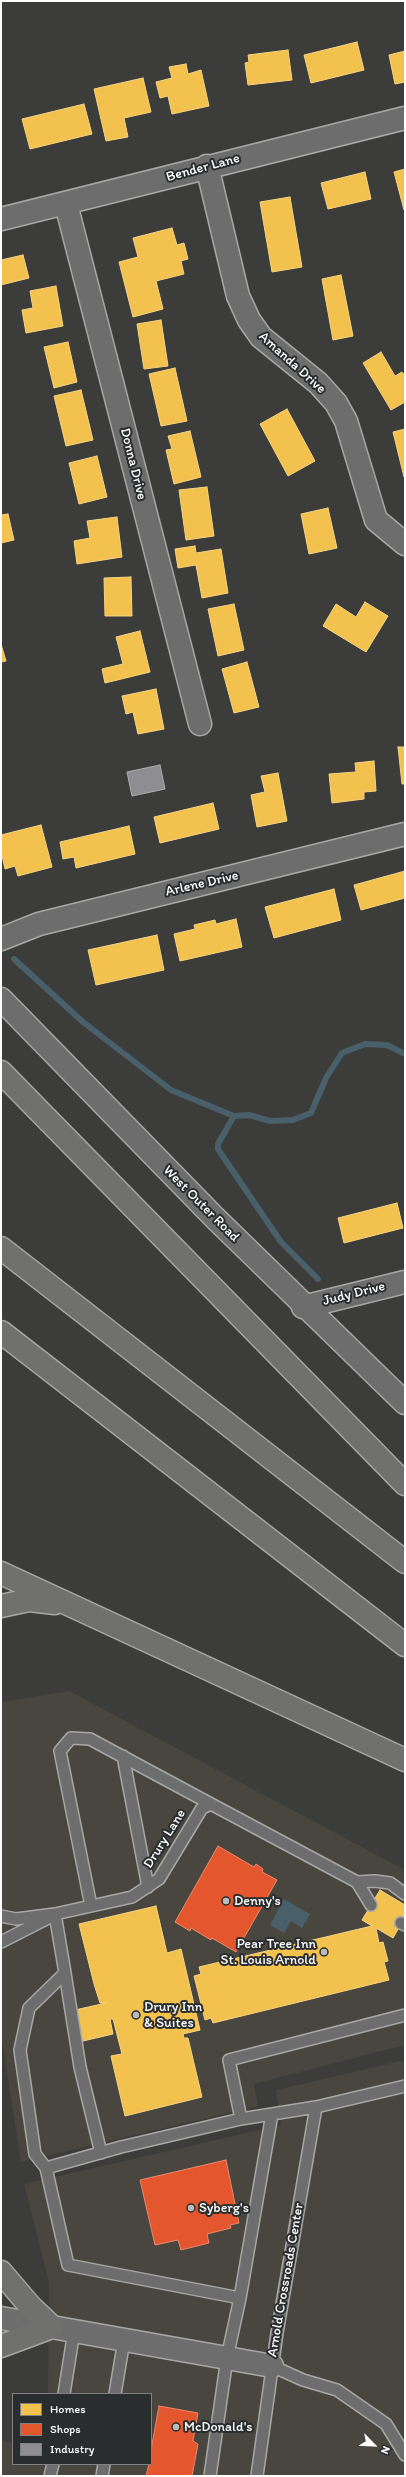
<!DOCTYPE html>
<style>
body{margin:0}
#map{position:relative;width:406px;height:2477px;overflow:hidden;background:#3c3c3a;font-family:Itim,sans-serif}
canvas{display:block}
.frame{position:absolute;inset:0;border:2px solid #fff;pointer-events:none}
.legend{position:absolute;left:12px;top:2393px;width:140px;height:72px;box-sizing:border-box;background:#2a2d2e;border:1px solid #7f8182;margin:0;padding:5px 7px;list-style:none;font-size:12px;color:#fff}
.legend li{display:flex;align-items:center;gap:8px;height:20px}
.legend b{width:20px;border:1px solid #7f8182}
.north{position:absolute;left:354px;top:2425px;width:40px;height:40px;-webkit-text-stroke:3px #2a2d2e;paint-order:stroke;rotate:114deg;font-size:11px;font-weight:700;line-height:16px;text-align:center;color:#fff}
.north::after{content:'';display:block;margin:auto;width:14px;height:18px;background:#fff;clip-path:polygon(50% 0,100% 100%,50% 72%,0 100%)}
</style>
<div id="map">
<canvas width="406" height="2477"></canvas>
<div class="frame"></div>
<ul class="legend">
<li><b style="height:11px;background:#f2c14e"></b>Homes</li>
<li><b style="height:11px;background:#e4572e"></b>Shops</li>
<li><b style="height:11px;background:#8d8d92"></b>Industry</li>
</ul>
<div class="north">N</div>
</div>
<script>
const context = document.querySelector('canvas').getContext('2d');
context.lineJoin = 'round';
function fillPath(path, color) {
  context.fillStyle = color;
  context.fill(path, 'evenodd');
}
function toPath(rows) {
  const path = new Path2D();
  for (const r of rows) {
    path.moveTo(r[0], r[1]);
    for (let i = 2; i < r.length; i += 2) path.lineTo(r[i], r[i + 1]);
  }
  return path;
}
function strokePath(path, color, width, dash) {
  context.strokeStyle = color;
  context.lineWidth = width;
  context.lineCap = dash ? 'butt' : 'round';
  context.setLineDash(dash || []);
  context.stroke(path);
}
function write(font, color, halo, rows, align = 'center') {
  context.font = font + ' Itim,sans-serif';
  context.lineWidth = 4;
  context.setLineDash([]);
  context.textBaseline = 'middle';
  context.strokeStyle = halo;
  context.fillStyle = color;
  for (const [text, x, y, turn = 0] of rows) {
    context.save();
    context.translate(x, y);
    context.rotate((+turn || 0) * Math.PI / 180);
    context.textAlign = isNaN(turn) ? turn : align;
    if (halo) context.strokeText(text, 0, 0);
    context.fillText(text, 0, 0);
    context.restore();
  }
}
fillPath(toPath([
 [69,1691,405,1870,405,2045,254,2084,258,2106,21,2162,1,2034,1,1702],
 [405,2060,405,2476,1,2476,1,2440,13,2443,13,2464,151,2464,151,2394,48,2394,49,2283,24,2184,281,2125,276,2090]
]), '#48463f');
fillPath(toPath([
 [284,1899,310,1914,302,1928,291,1921,284,1933,270,1925]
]), '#495f69');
const homes = toPath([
 [357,42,364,70,311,83,304,55,357,42],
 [288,50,292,80,248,85,245,63,249,62,248,55,288,50],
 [405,51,405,82,395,84,389,55,405,51],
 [186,64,188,74,201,70,209,106,172,114,168,96,160,98,156,82,172,78,169,67,186,64],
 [143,78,151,112,124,118,128,137,106,141,94,89,143,78],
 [84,104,92,134,30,149,22,119,84,104],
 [405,169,405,209,404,210,394,172,405,169],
 [365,172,371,199,328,209,321,183,365,172],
 [290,197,302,267,272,272,260,202,290,197],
 [172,228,177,245,184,243,188,259,181,261,184,274,156,281,163,309,133,317,119,262,138,257,133,238,172,228],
 [23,255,29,278,1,285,1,260,23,255],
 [341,275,353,336,333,340,322,279,341,275],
 [56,286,63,326,26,333,22,310,33,308,30,291,56,286],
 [161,320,168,366,144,369,137,324,161,320],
 [68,342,77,382,54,388,44,347,68,342],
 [381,352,395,376,402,372,405,376,405,402,391,410,363,363,381,352],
 [175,368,187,421,161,426,149,374,175,368],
 [81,390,93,440,66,446,54,396,81,390],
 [287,409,315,461,288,476,260,424,287,409],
 [405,429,405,477,404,477,393,432,405,429],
 [190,431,201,477,174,484,166,450,172,449,168,436,190,431],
 [97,456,107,497,79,504,69,463,97,456],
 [207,487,214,536,186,540,179,490,207,487],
 [328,508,337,548,309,554,301,514,328,508],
 [8,514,14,540,1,543,1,515,8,514],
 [117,517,122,557,77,564,74,541,90,538,87,521,117,517],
 [195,546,196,553,221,549,228,593,202,598,196,565,178,568,175,549,195,546],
 [131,577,132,616,105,616,104,578,131,577],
 [365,602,388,616,366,652,323,626,336,604,356,617,365,602],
 [234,604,244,650,218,656,208,609,234,604],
 [140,631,150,672,105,683,102,669,123,664,116,637,140,631],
 [1,644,6,661,1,662,1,644],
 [247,662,259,707,234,713,222,669,247,662],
 [156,689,164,729,138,734,133,712,126,714,122,696,156,689],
 [398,747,405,747,405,784,402,784,398,747],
 [374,761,376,791,364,792,364,799,332,803,329,774,356,772,355,763,374,761],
 [278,773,287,821,257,827,251,795,265,792,261,776,278,773],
 [213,803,219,829,160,843,154,817,213,803],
 [41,825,52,867,18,876,15,866,5,869,1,851,1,835,41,825],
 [129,826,135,854,76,868,74,857,63,859,60,842,129,826],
 [405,871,405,898,361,910,354,885,405,871],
 [334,889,341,920,274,938,265,907,334,889],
 [236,919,242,947,180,961,174,934,195,929,194,925,215,920,216,924,236,919],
 [157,935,164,970,96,985,88,950,157,935],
 [397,1203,403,1228,344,1243,338,1218,397,1203],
 [380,1890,405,1905,405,1917,393,1938,376,1928,379,1943,383,1942,388,1961,384,1962,389,1980,213,2023,211,2018,205,2020,194,1976,201,1974,199,1967,372,1926,362,1920,380,1890],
 [156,1906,167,1953,181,1949,200,2030,183,2034,184,2038,188,2038,202,2097,125,2116,111,2056,122,2054,113,2019,110,2019,113,2034,83,2041,75,2010,106,2003,100,2003,94,1984,79,1924,156,1906]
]);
fillPath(homes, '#f2c14e');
strokePath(homes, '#f6d483', 1);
const shops = toPath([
 [218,1846,254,1867,256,1864,263,1869,262,1872,277,1880,236,1952,212,1938,211,1940,191,1928,190,1931,175,1922,218,1846],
 [226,2160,239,2223,230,2225,231,2228,207,2234,209,2243,181,2250,178,2240,155,2245,140,2180,226,2160],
 [159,2406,198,2413,193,2441,198,2444,192,2476,146,2476,149,2464,151,2464,151,2450,159,2406]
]);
fillPath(shops, '#e4572e');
strokePath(shops, '#ec896d', 1);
const industry = toPath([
 [160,765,165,789,132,796,127,772,160,765]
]);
fillPath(industry, '#8d8d92');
strokePath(industry, '#afafb3', 1);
strokePath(toPath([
 [14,959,83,1022,171,1090,234,1116,249,1115,270,1121,293,1120,311,1113,326,1078,342,1053,365,1044,387,1045,405,1054],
 [234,1116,218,1144,218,1149,281,1242,318,1279]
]), '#495f69', 6);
const lane = toPath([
 [123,1756,148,1887],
 [357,1882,375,1881,390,1883,405,1894],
 [357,1882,371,1905],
 [91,1906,60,1751,71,1738,90,1739,211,1804],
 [1,1916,16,1919,55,1914,132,1897,159,1879,202,1808,211,1804,357,1882],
 [401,1923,405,1925],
 [1,1942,50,1917],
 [65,1973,80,2067,101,2153],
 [241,2119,316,2107],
 [46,2168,35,2154,20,2050,29,2008,65,1973,55,1914],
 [240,2298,272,2114],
 [272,2366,303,2380,337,2390,386,2424,405,2455],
 [64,2394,74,2331],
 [115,2394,124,2340],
 [50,2476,53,2464],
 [102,2476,104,2464],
 [210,2476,227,2358,240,2298,68,2265,46,2168,121,2147,241,2119,229,2060,405,2015],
 [257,2476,277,2333,316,2107,405,2086]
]);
const street = toPath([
 [207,166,238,296,249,320,261,337,318,383,336,403,346,421,376,520,405,544],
 [66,204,200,724],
 [1,219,405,118],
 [1,939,39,924,405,834],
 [303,1307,405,1282],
 [1,2318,272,2366]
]);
const secondary = toPath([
 [1,999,215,1218,405,1403]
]);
const primary = toPath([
 [1,2272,30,2306,52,2327,1,2346]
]);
const highway = toPath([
 [1,1072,405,1484],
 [1,1248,405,1562],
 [1,1332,405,1645],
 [1,1573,405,1760],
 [1,1606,29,1600,55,1603]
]);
strokePath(lane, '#a7a7a6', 14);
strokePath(street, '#a7a7a6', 25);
strokePath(secondary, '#a7a7a6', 25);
strokePath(primary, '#a7a7a6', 25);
strokePath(highway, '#a7a7a6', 25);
strokePath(lane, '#6d6d6d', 11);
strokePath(street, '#6d6d6d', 22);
strokePath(secondary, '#6d6d6d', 22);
strokePath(primary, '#70716e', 22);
strokePath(highway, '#70716e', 22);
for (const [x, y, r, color] of [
 [226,1901,4,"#bbbbba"],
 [324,1952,4,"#bbbbba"],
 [136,2015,4,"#bbbbba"],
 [191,2208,4,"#bbbbba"],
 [176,2427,4,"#bbbbba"]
]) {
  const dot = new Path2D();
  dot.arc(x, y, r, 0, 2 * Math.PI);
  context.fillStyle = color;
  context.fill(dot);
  strokePath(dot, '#2a2d2e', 1.5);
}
write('14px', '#fff', '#2a2d2e', [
 ["Bender Lane",203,168,-15],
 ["Amanda Drive",292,363,42],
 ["Donna Drive",133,464,76],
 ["Arlene Drive",202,884,-13],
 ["West Outer Road",201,1204,45],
 ["Judy Drive",354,1294,-14],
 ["Drury Lane",165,1839,-58],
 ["Arnold Crossroads Center",286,2280,-80]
]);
write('14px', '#fff', '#2a2d2e', [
 ["Denny's",234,1901],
 ["Pear Tree Inn",316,1944,"right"],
 ["St. Louis Arnold",316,1960,"right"],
 ["Drury Inn",144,2007],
 ["& Suites",144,2023],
 ["Syberg's",199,2208],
 ["McDonald's",184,2427]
], 'left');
</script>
